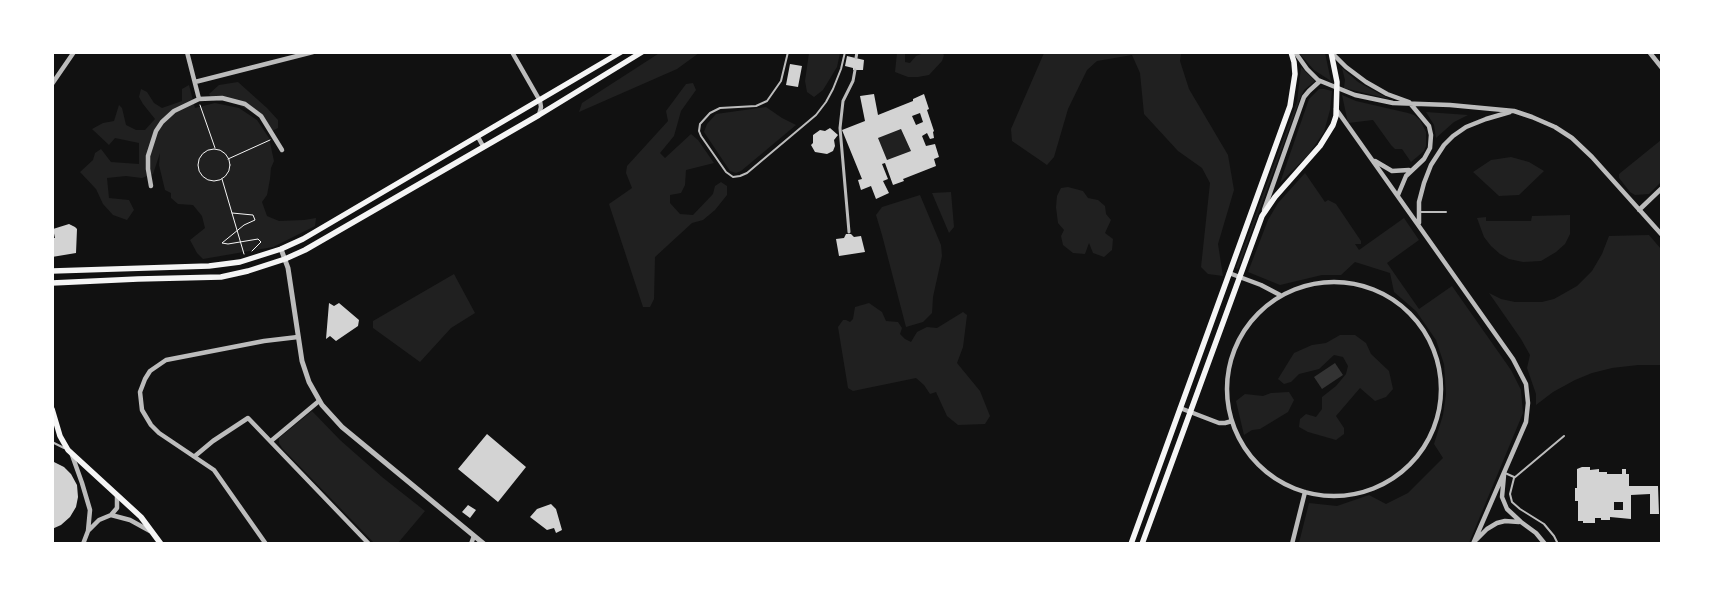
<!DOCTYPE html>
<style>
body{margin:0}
#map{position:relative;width:1714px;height:596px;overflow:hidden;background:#111;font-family:"Sofia Sans Condensed",sans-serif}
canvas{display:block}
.frame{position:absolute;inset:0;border:54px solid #fff;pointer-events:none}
</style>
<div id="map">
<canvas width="1714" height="596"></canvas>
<div class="frame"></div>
</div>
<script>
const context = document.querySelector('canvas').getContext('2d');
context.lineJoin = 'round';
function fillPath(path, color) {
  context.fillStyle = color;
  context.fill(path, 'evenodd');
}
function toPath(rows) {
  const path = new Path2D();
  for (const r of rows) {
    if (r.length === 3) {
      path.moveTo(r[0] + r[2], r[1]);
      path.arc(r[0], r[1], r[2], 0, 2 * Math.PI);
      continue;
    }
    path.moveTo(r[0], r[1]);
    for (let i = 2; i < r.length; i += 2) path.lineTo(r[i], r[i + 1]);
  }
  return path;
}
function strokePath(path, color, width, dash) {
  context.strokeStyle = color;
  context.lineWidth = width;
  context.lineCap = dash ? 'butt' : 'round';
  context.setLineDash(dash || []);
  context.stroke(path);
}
fillPath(toPath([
 [661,52,699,53,677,69,579,112,582,103],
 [809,53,840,53,837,67,823,90,814,97,807,92,805,81],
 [897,53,905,53,905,62,910,63,916,56,924,53,942,53,944,55,942,61,929,75,918,77,908,77,895,72],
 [1044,53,1181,53,1180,61,1189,89,1228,155,1234,190,1218,244,1223,276,1208,274,1201,267,1210,183,1202,168,1178,151,1144,114,1140,73,1132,55,1097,61,1087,70,1068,109,1054,157,1047,165,1012,141,1011,129],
 [1299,53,1325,53,1331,81,1314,70],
 [1301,67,1315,81,1304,90,1301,96,1238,269,1236,268,1297,102],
 [1342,68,1358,82,1389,99,1344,88,1345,80],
 [238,82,267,108,278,120,278,128,270,132,259,115,228,100,213,101,209,94,219,85],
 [693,83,696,90,681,111,674,136,660,153,665,158,691,134,698,140,714,163,686,170,685,185,681,193,670,195,670,203,680,214,693,215,713,194,715,186,721,182,727,186,727,195,715,210,703,220,692,223,655,257,654,299,650,307,643,307,609,204,632,188,626,173,627,166,668,121,666,111,686,84],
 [189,85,195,108,215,103,239,108,257,120,269,138,274,161,271,168,270,179,267,195,262,202,267,216,279,221,304,220,316,218,315,226,273,247,203,259,197,253,190,240,205,228,202,216,193,205,178,204,171,198,171,193,165,190,159,165,160,153,153,174,142,178,126,176,107,178,109,198,129,200,134,210,127,220,113,215,103,204,96,189,80,172,93,160,95,153,101,149,111,162,139,164,139,143,115,138,109,145,92,129,103,123,114,121,119,105,122,108,126,125,136,130,145,130,155,119,143,104,139,97,141,89,147,92,154,103,162,108,182,101,182,89],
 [1319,89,1324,89,1332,91,1330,110,1324,132,1308,155,1280,183,1309,99],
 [1342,95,1356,101,1408,113,1414,115,1420,120,1426,132,1426,146,1424,151,1411,162,1402,149,1395,149,1391,145,1373,120,1348,123],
 [766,107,782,118,796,125,741,171,736,173,730,171,704,132,707,124,716,114],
 [1426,112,1468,115,1454,122,1436,138,1434,125],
 [901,129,911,151,887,160,878,138],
 [1661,140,1661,182,1649,194,1635,195,1630,192,1619,178,1619,174],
 [1511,157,1529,162,1544,171,1519,195,1499,196,1473,172,1491,160],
 [1305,173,1325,202,1328,200,1336,204,1361,241,1361,244,1355,244,1359,250,1404,218,1419,240,1387,263,1419,309,1452,286,1511,370,1521,390,1523,413,1469,543,1299,543,1309,503,1337,506,1369,495,1386,504,1408,493,1443,458,1434,444,1443,415,1446,394,1444,364,1436,340,1416,311,1394,292,1390,273,1355,262,1341,275,1322,275,1280,285,1248,272,1268,220,1278,203],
 [1068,187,1083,191,1088,198,1098,200,1105,206,1106,214,1111,220,1105,233,1113,239,1112,250,1104,257,1093,253,1089,243,1085,254,1073,253,1063,245,1061,236,1064,230,1058,223,1056,207,1057,196,1061,188],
 [951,192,954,227,949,233,932,193],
 [920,195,941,245,942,256,933,297,932,313,923,322,906,327,882,235,876,215,882,207],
 [1570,215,1570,234,1565,244,1556,252,1541,261,1523,262,1509,259,1500,254,1491,246,1484,237,1477,218,1486,217,1486,221,1531,221,1532,216],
 [1649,235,1661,249,1661,365,1638,365,1612,368,1592,373,1575,380,1553,392,1536,405,1536,394,1527,368,1530,355,1521,339,1489,293,1501,299,1515,302,1542,302,1554,299,1577,286,1592,271,1602,254,1609,236],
 [454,274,475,313,451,328,420,362,373,328,373,321],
 [869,303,882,312,886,321,898,322,902,328,900,334,905,339,911,342,917,332,927,327,937,328,963,312,967,315,963,347,957,363,980,391,990,416,985,424,958,425,947,416,936,392,930,394,924,385,916,378,853,391,848,388,838,327,843,320,846,320,850,322,853,319,855,307],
 [1340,335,1355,335,1366,343,1371,354,1389,371,1393,389,1386,397,1375,401,1360,388,1336,416,1344,428,1344,434,1336,440,1308,432,1299,427,1300,419,1306,414,1316,417,1322,409,1322,397,1336,386,1346,374,1348,366,1343,357,1334,355,1319,369,1299,374,1291,382,1284,384,1278,379,1294,353,1312,345,1326,343],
 [1289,392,1294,400,1288,412,1260,429,1252,430,1244,435,1236,401,1245,394,1263,396,1271,393],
 [312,411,340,440,382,477,425,511,398,543,374,543,282,448,279,443,279,438]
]), '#202020');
fillPath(toPath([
 [1335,363,1343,375,1322,389,1314,377]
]), '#333');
fillPath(toPath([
 [847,56,864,60,863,70,853,70,853,68,845,66],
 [790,64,802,66,798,87,786,85],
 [874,94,878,115,913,101,913,99,924,94,929,109,927,110,934,131,933,132,934,138,930,139,927,133,922,136,926,146,935,144,939,157,934,159,936,166,903,179,904,181,893,185,885,163,882,164,888,179,883,181,889,193,876,199,871,186,861,190,858,180,862,179,842,130,865,121,860,96],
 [920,113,923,122,916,125,912,116],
 [901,129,911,151,887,160,878,138],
 [830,128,838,135,834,140,835,146,833,151,827,154,815,152,811,145,813,143,813,135,820,130,825,131],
 [69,224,75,227,77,229,76,253,52,257,52,238,55,238,53,229],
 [846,234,851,234,854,237,861,236,865,252,839,256,836,239,844,238],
 [329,303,334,306,339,303,359,320,358,326,336,341,330,336,326,339],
 [487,434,526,467,498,502,458,469],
 [52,461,64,467,71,474,77,485,78,497,76,507,70,517,61,525,52,529],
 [1582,467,1590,467,1590,470,1599,469,1599,472,1607,472,1607,474,1622,474,1622,469,1626,469,1626,474,1629,474,1629,486,1658,486,1659,514,1650,514,1650,494,1631,495,1631,519,1610,517,1610,520,1601,520,1601,518,1595,518,1595,523,1583,523,1583,521,1578,521,1578,501,1575,501,1575,488,1577,488,1577,469],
 [1614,502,1623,502,1623,510,1614,510],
 [551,504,556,509,562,530,556,533,554,528,547,530,530,517,537,509],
 [468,505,476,510,470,518,462,512]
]), '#d3d3d3');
strokePath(toPath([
 [200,105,215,148],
 [214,165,16],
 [228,159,270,140],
 [222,179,244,254],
 [232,213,253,215,255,220,244,225,222,243,228,244,258,239,261,242,252,251]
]), '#f5f5f5', 1);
strokePath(toPath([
 [788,52,781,81,767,101,756,106,720,108,710,113,700,124,699,131,701,136,726,172,733,177,740,176,747,173,816,115,826,102,833,89,841,69,845,52],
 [1421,212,1446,212],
 [52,442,64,448],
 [1505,473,1514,477],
 [1514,478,1510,494,1512,502,1520,509,1544,524,1554,536,1558,544],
 [1514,478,1564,436]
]), '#bcbcbc', 2);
strokePath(toPath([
 [856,58,857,52],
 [849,232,840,128,843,101,853,81,855,70]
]), '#bcbcbc', 3);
strokePath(toPath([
 [187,52,199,99],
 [512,52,540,101,541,107,539,115],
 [1295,52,1307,69,1318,80,1355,95,1393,103,1450,105,1514,111,1532,117,1555,127,1572,138,1592,157,1662,235],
 [1332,53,1346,67,1366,82,1387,94,1409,102,1429,126,1431,135,1430,148,1424,159,1406,176,1398,195],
 [1650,53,1662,68],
 [195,82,313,52],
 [52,84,74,52],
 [1336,109,1513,359,1526,384,1528,403,1526,422,1473,544],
 [478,137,483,146],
 [1375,161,1392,171,1409,170],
 [151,186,148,169,148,156,156,131,162,122,174,111,199,99,222,98,245,104,261,116,282,150],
 [1264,210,1304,97,1309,91,1320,81],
 [1639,210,1662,188],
 [1419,223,1419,202,1424,183,1431,165,1444,145,1453,136,1466,127,1486,119,1510,112],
 [1229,273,1261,285,1280,295],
 [1334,389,107],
 [1180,408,1219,423,1225,423,1232,421],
 [271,441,319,401],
 [72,455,82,483,90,510,88,531,83,544],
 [195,456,213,441,248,418,369,544],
 [1504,475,1502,497,1507,509,1521,522,1536,533,1545,544],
 [111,515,117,508,117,496],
 [89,530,99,520,111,515,130,520,150,531],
 [1476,540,1487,529,1497,523,1505,521,1519,522],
 [266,544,214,470,159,433,151,425,142,410,140,392,145,379,150,371,166,360,264,341,298,337],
 [471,544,474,536],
 [1292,544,1305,492]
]), '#bcbcbc', 4.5);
strokePath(toPath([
 [281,249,288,268,302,361,309,382,322,405,342,427,484,544]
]), '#bcbcbc', 5);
strokePath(toPath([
 [52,271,209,266,240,262,281,249,303,239,621,52],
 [52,283,138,279,221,277,248,271,285,259,305,250,539,115,642,52],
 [52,409,60,436,68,450,141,517,161,544],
 [1131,544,1290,106,1295,74,1294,62,1291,52],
 [1142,544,1262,216,1275,197,1320,146,1333,125,1336,116,1337,82,1331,52]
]), '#f5f5f5', 5.5);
</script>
